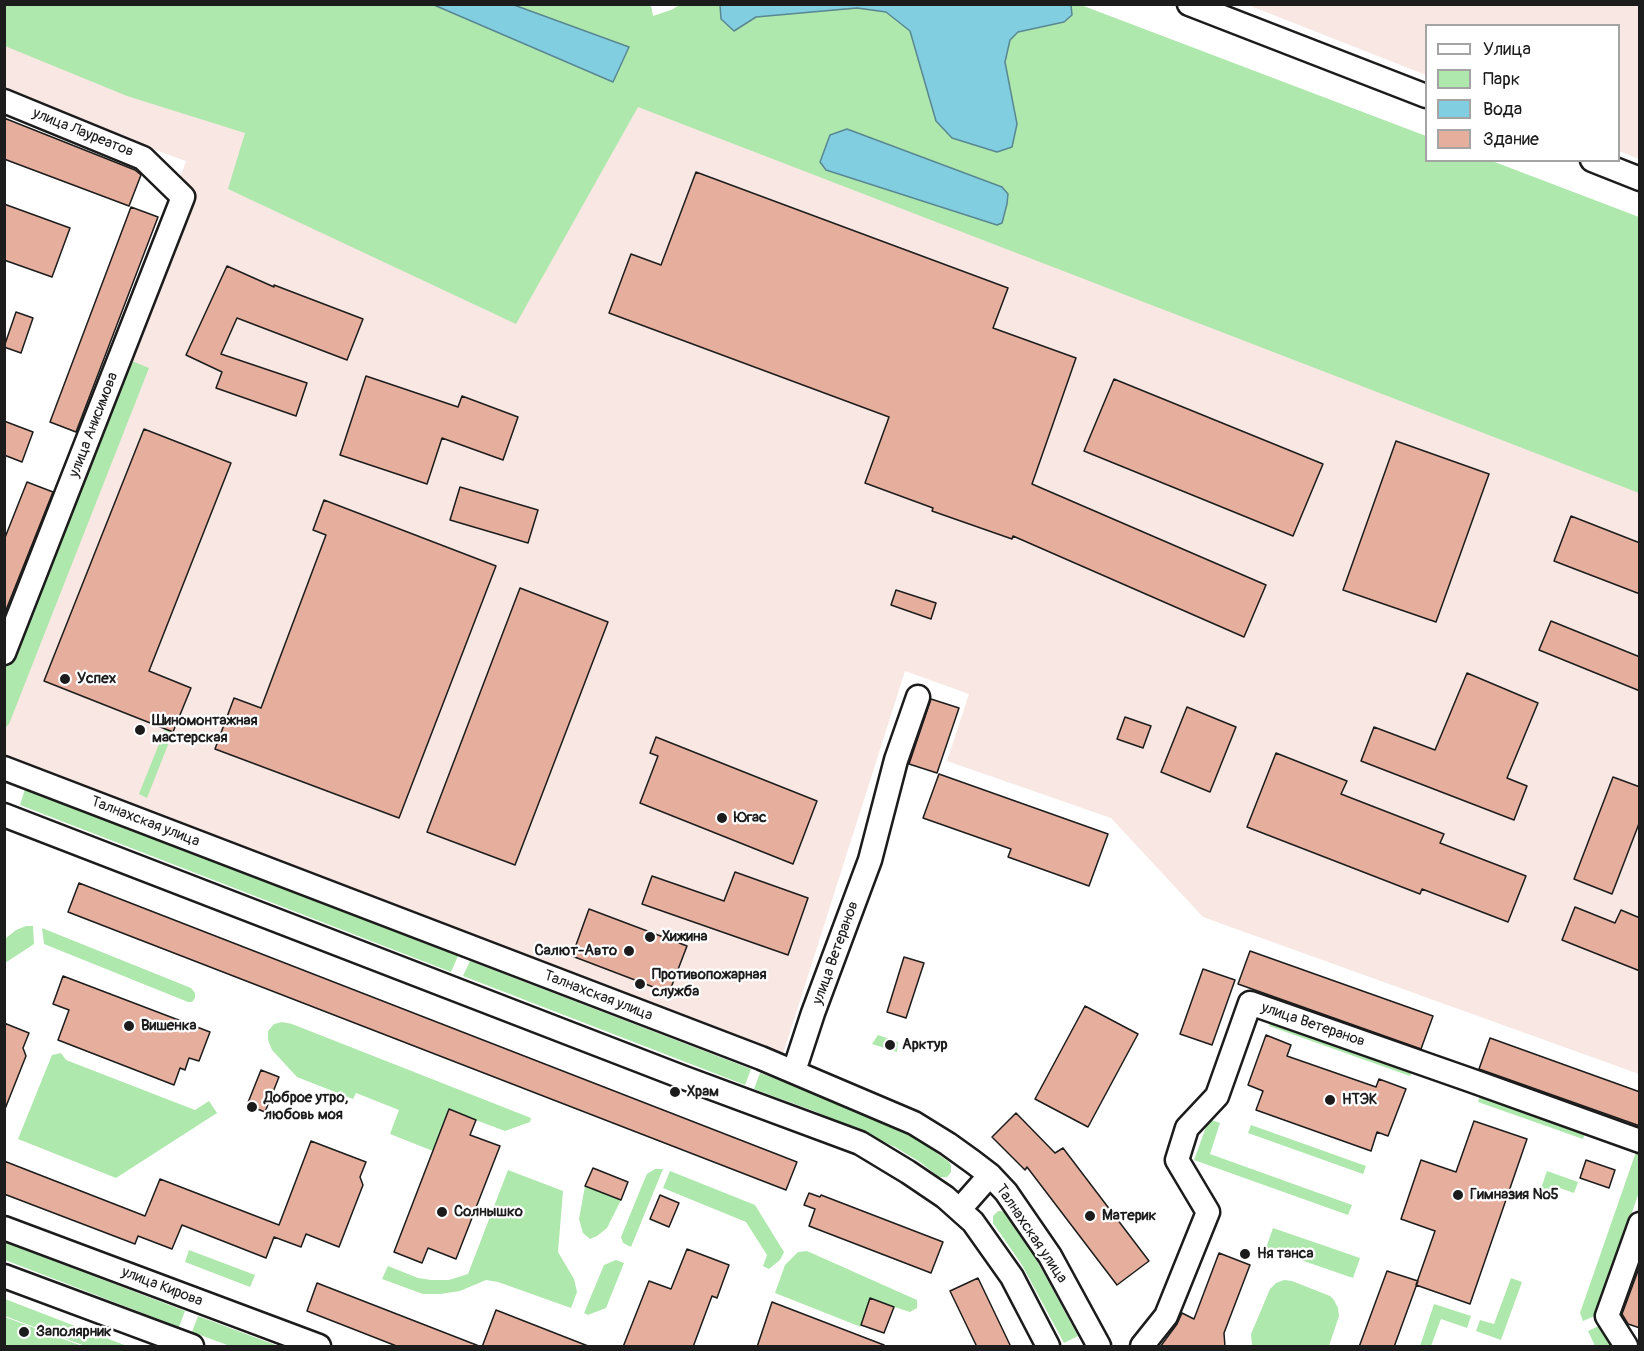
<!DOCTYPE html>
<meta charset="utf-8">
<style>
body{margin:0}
#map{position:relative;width:1644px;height:1351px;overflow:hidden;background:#fff;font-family:Pangolin,sans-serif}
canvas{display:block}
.frame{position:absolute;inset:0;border:6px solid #1c1c1c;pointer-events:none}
.legend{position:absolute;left:1425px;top:24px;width:195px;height:138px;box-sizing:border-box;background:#fff;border:2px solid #a4a4a4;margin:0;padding:8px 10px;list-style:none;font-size:18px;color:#1c1c1c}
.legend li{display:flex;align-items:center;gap:12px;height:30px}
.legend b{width:30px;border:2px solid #a4a4a4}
</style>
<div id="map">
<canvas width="1644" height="1351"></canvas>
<div class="frame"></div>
<ul class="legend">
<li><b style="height:8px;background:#fff"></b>Улица</li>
<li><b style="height:16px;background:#aee8ac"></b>Парк</li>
<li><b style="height:16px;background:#82cee1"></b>Вода</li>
<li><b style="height:16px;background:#e6ae9d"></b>Здание</li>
</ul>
</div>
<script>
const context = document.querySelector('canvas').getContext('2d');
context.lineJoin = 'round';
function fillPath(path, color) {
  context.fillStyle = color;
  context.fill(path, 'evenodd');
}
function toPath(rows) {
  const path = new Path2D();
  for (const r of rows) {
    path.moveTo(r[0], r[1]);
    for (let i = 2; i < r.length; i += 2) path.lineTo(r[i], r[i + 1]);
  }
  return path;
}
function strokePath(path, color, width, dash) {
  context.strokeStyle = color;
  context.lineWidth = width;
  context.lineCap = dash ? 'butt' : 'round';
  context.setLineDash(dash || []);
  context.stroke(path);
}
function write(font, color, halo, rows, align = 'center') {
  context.font = font + ' Pangolin,sans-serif';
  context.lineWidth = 4.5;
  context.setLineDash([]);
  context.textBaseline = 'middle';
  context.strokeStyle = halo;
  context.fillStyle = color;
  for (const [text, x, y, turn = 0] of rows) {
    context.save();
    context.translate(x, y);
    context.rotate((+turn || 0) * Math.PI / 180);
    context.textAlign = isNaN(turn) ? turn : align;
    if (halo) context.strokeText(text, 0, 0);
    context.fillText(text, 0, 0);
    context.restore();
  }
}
fillPath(toPath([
 [1248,5,1639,5,1639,159,1619,151,1618,26,1426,26,1426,75],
 [4,36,602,66,1639,452,1639,1074,1203,917,1111,818,947,761,969,694,905,671,783,1054,369,902,5,763,5,643,122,339,186,161,5,95]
]), '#f8e7e2');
fillPath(toPath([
 [4,5,434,5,613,82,629,47,514,5,651,5,653,16,671,10,680,5,720,5,721,19,734,31,756,17,857,8,886,12,910,31,936,121,1017,124,1005,62,1010,40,1018,32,1064,22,1072,15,1071,5,1081,5,1426,136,1426,160,1492,161,1639,217,1639,493,638,107,516,324,228,189,245,133,127,96,5,46],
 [127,359,149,368,9,724,5,728,4,672],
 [165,729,173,732,147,798,139,794],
 [25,789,458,956,451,972,20,805],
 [26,926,33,926,34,944,5,963,5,939,16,930],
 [42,928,191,988,195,993,195,998,192,1002,188,1002,44,944],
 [470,961,751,1069,745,1085,463,976],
 [1272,1018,1413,1068,1410,1076,1269,1026],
 [282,1022,292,1024,531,1118,530,1122,505,1131,449,1110,433,1151,390,1134,399,1110,356,1093,353,1099,297,1077,272,1050,268,1040,268,1031,274,1024],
 [878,1035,898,1042,897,1052,872,1044],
 [61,1053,66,1060,195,1110,209,1101,217,1113,116,1178,18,1139,52,1055],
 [760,1073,822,1096,917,1139,949,1162,951,1165,951,1172,947,1177,939,1177,920,1162,895,1147,814,1111,754,1089],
 [1481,1094,1586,1131,1583,1139,1478,1102],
 [1209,1119,1220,1123,1210,1154,1352,1205,1348,1215,1194,1160],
 [1251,1125,1366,1166,1363,1174,1248,1133],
 [1637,1149,1639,1149,1639,1192,1597,1315,1583,1321,1580,1313],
 [655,1169,663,1169,631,1247,623,1243,621,1237,643,1183,647,1174],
 [508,1170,563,1191,558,1252,574,1279,577,1292,571,1308,498,1282,486,1280,460,1291,440,1294,423,1294,382,1279,388,1266,418,1278,431,1280,449,1280,468,1274],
 [670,1171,755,1205,784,1252,780,1260,769,1269,763,1266,767,1255,746,1222,663,1188],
 [1547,1171,1578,1182,1574,1193,1554,1186,1550,1197,1539,1194],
 [585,1186,621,1200,607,1228,597,1236,590,1239,583,1233,579,1219],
 [998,1211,1001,1211,1007,1213,1035,1257,1078,1336,1064,1343,1022,1265,993,1223,993,1216],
 [1273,1228,1360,1258,1353,1278,1266,1248],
 [4,1242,185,1311,179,1327,5,1260],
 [189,1250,255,1275,250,1287,185,1262],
 [807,1251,917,1300,917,1308,910,1312,870,1299,861,1327,775,1293,785,1265,798,1252],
 [616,1260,624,1263,606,1308,588,1315,584,1313,604,1265],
 [1511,1278,1522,1282,1501,1340,1476,1331,1480,1320,1494,1324],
 [1284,1280,1292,1281,1330,1296,1334,1300,1338,1308,1339,1316,1329,1346,1252,1346,1251,1334,1270,1289,1276,1283],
 [4,1299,5,1299,127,1346,85,1346,5,1316],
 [1434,1304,1471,1316,1467,1328,1441,1319,1431,1346,1420,1346],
 [198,1316,278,1346,230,1346,192,1332],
 [5,1317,82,1346,5,1346],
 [1601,1325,1611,1346,1595,1346,1588,1331]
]), '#aee8ac');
const water = toPath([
 [434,5,514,5,629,47,613,82,434,5],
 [1071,5,1072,15,1064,22,1018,32,1010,40,1005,62,1017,124,1012,147,997,152,952,138,936,121,910,31,886,12,857,8,756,17,734,31,721,19,720,5,1071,5],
 [847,129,1002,187,1008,194,1007,204,1002,223,997,225,826,170,820,162,830,135,847,129]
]);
fillPath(water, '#82cee1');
strokePath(water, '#598792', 1.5);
const building = toPath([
 [4,118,135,170,141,175,129,206,4,159,4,118],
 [696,172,1008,288,993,328,1076,358,1032,484,1266,585,1244,637,1013,536,1012,539,932,511,933,508,865,483,889,417,609,313,631,254,661,265,696,172],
 [4,204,70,228,52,277,4,260,4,204],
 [131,207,158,217,76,432,50,422,131,207],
 [227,266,274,287,274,285,363,319,347,360,237,318,221,354,307,383,296,416,216,388,222,372,186,355,227,266],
 [16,312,33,318,21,353,4,347,16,312],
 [366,376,458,407,462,396,518,417,503,460,442,438,427,484,340,455,366,376],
 [1114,379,1323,464,1293,536,1084,451,1114,379],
 [4,421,33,432,22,462,4,455,4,421],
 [144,429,231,463,149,671,191,688,173,732,44,681,144,429],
 [1396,441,1489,474,1436,622,1343,590,1396,441],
 [27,482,53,492,4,615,4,540,27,482],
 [460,487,538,510,528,543,450,520,460,487],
 [324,500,496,566,399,818,215,749,234,698,261,708,326,535,313,530,324,500],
 [1571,516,1640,543,1640,594,1554,561,1571,516],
 [520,588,608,622,515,865,427,832,520,588],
 [896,590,936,603,931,619,891,605,896,590],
 [1551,621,1640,657,1640,691,1539,650,1551,621],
 [1467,673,1538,703,1507,778,1527,786,1514,820,1361,761,1374,727,1435,750,1467,673],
 [931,699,959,708,937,773,909,764,931,699],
 [1187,707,1236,727,1210,792,1161,772,1187,707],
 [1125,717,1151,726,1143,748,1117,739,1125,717],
 [656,737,817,801,793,864,640,803,658,756,650,753,656,737],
 [1276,753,1347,781,1341,794,1444,834,1440,843,1526,876,1508,922,1422,889,1420,894,1247,827,1276,753],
 [939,774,1108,834,1089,886,1008,857,1011,849,923,818,939,774],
 [1613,777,1640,787,1640,821,1612,894,1574,879,1613,777],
 [735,872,808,898,788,955,642,904,652,876,724,901,735,872],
 [79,883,797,1162,786,1190,68,912,79,883],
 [1575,907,1615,923,1621,910,1640,918,1640,971,1562,940,1575,907],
 [589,909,687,946,669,993,572,956,589,909],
 [1250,951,1433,1016,1421,1049,1238,984,1250,951],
 [904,957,924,963,906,1018,887,1012,904,957],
 [1203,969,1235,980,1212,1045,1180,1034,1203,969],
 [63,976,210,1032,199,1061,189,1058,185,1070,180,1068,174,1085,58,1040,69,1010,53,1004,63,976],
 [1085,1006,1138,1034,1088,1127,1035,1099,1085,1006],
 [4,1023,29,1033,23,1048,26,1056,5,1109,4,1023],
 [1266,1035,1291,1045,1287,1056,1376,1087,1379,1079,1406,1089,1388,1136,1377,1132,1371,1151,1256,1110,1263,1091,1248,1085,1266,1035],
 [1490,1038,1640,1092,1640,1126,1479,1069,1490,1038],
 [261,1070,279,1077,265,1112,247,1105,261,1070],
 [449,1109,476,1120,470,1135,500,1146,456,1259,428,1248,422,1263,394,1252,449,1109],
 [1016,1113,1055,1153,1063,1148,1149,1261,1117,1285,1027,1167,1025,1170,992,1137,1016,1113],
 [1474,1121,1527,1139,1470,1304,1416,1285,1435,1231,1401,1219,1421,1160,1456,1172,1474,1121],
 [311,1141,366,1162,360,1177,363,1185,339,1247,306,1234,301,1247,274,1237,266,1258,182,1225,172,1249,138,1236,135,1244,4,1194,4,1161,145,1216,160,1179,279,1225,311,1141],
 [1586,1160,1615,1170,1609,1188,1580,1178,1586,1160],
 [593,1168,628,1182,621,1200,585,1186,593,1168],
 [809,1193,820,1197,821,1195,943,1242,931,1273,809,1226,815,1209,804,1205,809,1193],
 [660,1195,679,1203,669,1227,650,1219,660,1195],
 [687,1249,729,1265,717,1298,712,1296,693,1347,623,1347,649,1281,671,1289,687,1249],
 [1219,1253,1250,1265,1224,1333,1225,1347,1160,1347,1177,1324,1182,1313,1194,1319,1219,1253],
 [1639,1268,1640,1268,1640,1328,1628,1324,1622,1314,1639,1268],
 [1387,1271,1418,1281,1394,1347,1359,1347,1387,1271],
 [978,1278,1011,1347,977,1347,950,1291,978,1278],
 [317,1283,479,1346,479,1347,399,1347,307,1311,317,1283],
 [870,1298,894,1307,884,1333,861,1325,870,1298],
 [772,1302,884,1345,884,1347,757,1347,772,1302],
 [496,1310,588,1346,588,1347,482,1347,496,1310]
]);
fillPath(building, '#e6ae9d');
strokePath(building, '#1c1c1c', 1.5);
const minor = toPath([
 [1189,4,1426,96],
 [4,101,143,158,183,197,4,653],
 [1592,160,1640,179],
 [4,768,761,1058,914,1123,948,1144,973,1162,990,1175,1006,1192,1050,1256,1099,1346],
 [4,815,682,1077,860,1143,908,1172,945,1197,973,1222,1012,1277,1048,1346],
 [794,1071,813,1013,870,860,896,760,918,697],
 [960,1209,990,1175],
 [4,1228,319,1346],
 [4,1276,192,1346],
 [1142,1346,1166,1316,1208,1212,1177,1160,1187,1128,1217,1096,1250,1003,1470,1080,1640,1141],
 [1626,1346,1607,1316,1640,1224]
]);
strokePath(minor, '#1c1c1c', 27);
strokePath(minor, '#fff', 22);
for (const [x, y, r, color] of [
 [65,679,6,"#1c1c1c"],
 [140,730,6,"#1c1c1c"],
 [722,818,6,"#1c1c1c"],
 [650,937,6,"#1c1c1c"],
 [629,951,6,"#1c1c1c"],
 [640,984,6,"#1c1c1c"],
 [129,1026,6,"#1c1c1c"],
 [890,1045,6,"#1c1c1c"],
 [675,1092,6,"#1c1c1c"],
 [1330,1100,6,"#1c1c1c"],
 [252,1107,6,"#1c1c1c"],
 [1458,1195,6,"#1c1c1c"],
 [442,1212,6,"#1c1c1c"],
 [1090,1216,6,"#1c1c1c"],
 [1245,1254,6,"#1c1c1c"],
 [24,1332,6,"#1c1c1c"]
]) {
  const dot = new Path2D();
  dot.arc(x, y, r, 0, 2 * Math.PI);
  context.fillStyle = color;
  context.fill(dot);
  strokePath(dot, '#fff', 2);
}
write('15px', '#1c1c1c', '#fff', [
 ["улица Лауреатов",83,133,22],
 ["улица Анисимова",94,425,-69],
 ["Талнахская улица",145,822,21],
 ["улица Ветеранов",836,953,-70],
 ["Талнахская улица",598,996,21],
 ["улица Ветеранов",1313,1025,19],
 ["Талнахская улица",1031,1234,56],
 ["улица Кирова",162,1287,21]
]);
write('bold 15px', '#1c1c1c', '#fff', [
 ["Успех",77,679],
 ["Шиномонтажная",152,721],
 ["мастерская",152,738],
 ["Югас",734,818],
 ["Хижина",662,937],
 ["Салют-Авто",617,951,"right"],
 ["Противопожарная",652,975],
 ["служба",652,992],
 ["Вишенка",141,1026],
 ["Арктур",902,1045],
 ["Храм",687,1092],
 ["Доброе утро,",264,1098],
 ["любовь моя",264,1115],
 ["НТЭК",1342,1100],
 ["Гимназия №5",1470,1195],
 ["Солнышко",454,1212],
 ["Материк",1102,1216],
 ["Ня танса",1257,1254],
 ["Заполярник",36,1332]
], 'left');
</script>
